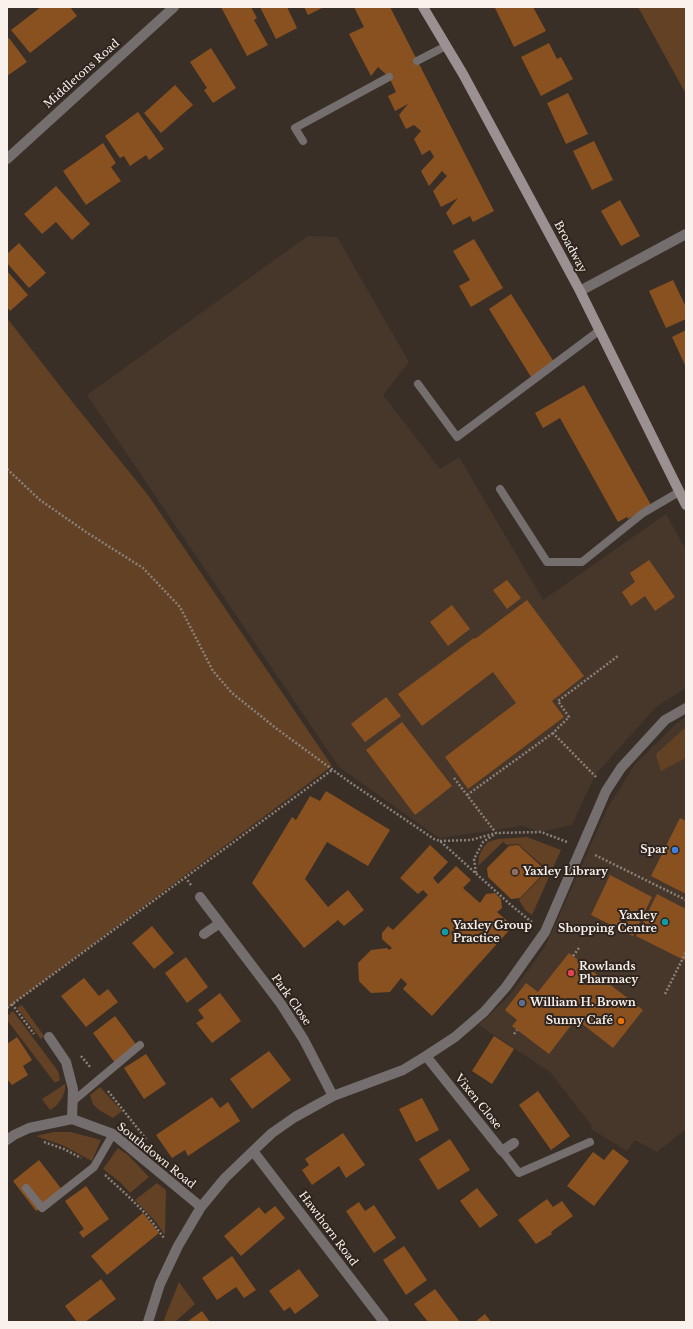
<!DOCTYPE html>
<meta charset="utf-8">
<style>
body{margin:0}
#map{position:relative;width:693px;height:1329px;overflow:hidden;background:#392f27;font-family:"Libre Baskerville",serif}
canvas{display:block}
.frame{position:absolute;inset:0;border:8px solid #f8f1ec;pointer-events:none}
</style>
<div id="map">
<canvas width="693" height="1329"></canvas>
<div class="frame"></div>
</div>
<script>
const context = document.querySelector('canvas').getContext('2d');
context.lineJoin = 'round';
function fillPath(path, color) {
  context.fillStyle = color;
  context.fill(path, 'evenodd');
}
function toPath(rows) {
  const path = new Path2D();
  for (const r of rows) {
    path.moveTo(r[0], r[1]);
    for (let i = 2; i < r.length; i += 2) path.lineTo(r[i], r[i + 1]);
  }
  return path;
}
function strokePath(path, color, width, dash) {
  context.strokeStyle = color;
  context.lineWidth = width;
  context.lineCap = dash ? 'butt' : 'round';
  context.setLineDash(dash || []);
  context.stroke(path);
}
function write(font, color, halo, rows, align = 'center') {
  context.font = font + ' "Libre Baskerville",serif';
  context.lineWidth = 4;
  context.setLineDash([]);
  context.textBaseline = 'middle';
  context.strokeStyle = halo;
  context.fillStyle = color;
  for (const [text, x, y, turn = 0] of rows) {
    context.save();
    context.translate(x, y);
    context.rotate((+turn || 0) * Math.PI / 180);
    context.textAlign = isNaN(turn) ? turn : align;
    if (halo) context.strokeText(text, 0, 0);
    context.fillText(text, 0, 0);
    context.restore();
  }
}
fillPath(toPath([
 [308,236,337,237,409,362,383,395,440,469,459,457,543,600,666,514,686,550,686,688,656,707,595,775,572,825,541,832,522,826,439,838,339,767,87,395],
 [686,717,686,1129,657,1152,635,1140,627,1151,590,1128,592,1126,550,1072,479,1025,510,995,545,947,607,809,635,764,676,724]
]), '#47372b');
fillPath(toPath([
 [638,7,686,7,686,94],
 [7,318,74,404,148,495,332,766,7,1008],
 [686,727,686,758,661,771,656,756,657,753],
 [527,837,561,850,532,915,525,910,519,900,541,877,542,865,518,844,507,845,503,842,478,866,479,856,483,848,488,842,498,839],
 [22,1005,44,1036,41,1039,17,1008],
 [13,1011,58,1071,60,1080,55,1083,7,1020,7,1016],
 [65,1084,65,1090,62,1098,56,1106,50,1110,42,1099],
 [100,1087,122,1111,113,1118,99,1110,93,1104,90,1095],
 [54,1132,71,1132,101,1140,92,1161,62,1145,36,1136],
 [118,1148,128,1155,149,1177,130,1193,120,1182,103,1169],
 [157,1183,166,1190,165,1235,155,1221,135,1200],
 [179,1282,195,1304,175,1322,163,1322]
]), '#634125');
fillPath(toPath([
 [41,7,70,7,77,16,30,53,11,30],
 [221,7,251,7,257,18,254,20,268,45,247,56],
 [260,7,287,7,297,28,276,39],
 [304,7,324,7,308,15],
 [354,7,390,7,494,211,473,222,470,216,453,225,446,213,458,198,441,207,433,191,447,176,442,171,429,186,421,171,434,157,430,150,422,155,414,139,421,131,414,125,406,129,399,115,408,104,395,111,388,96,396,92,389,77,378,67,371,76,349,34,364,27],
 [497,7,533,7,546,31,514,47,495,8],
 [9,38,27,62,7,76,7,40],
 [549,43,557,59,561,57,573,79,541,96,521,57],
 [211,48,236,88,213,103,204,90,207,88,190,62],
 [175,85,193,105,161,133,144,113],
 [568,93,588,134,566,144,547,103],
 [138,112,164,149,149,160,146,155,130,166,124,156,120,158,105,136],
 [594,141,613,180,592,190,573,151],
 [103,143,116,163,111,167,121,181,86,205,63,171],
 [56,186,90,224,72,240,56,222,42,234,24,214],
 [620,200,640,236,621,246,601,211],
 [474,239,503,288,471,307,459,286,470,280,453,251],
 [19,243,46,273,29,288,7,263,7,254],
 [7,271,28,295,10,311,7,307],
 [673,280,686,307,686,319,666,328,649,291],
 [511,294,554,362,531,377,489,309],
 [686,330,686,367,672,337],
 [584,385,651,505,628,519,627,517,618,522,560,418,543,428,535,413],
 [649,560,675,597,655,611,645,596,631,606,622,592,635,582,630,573],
 [507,580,521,598,507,609,493,590],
 [527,600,584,676,552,701,564,717,468,789,445,757,516,703,493,672,422,726,398,694,474,638,475,639],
 [452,605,470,629,448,646,430,622],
 [386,697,401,716,365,742,351,724],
 [402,722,452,786,415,815,366,750],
 [326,791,390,830,368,866,327,842,305,879,328,907,348,890,364,910,344,926,338,920,304,948,252,883,292,817,296,820,310,796,320,801],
 [680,818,686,821,686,894,651,876],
 [430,845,448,862,433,878,438,884,456,866,471,880,463,888,480,903,486,894,495,893,501,899,502,908,497,912,513,926,432,1016,403,989,407,984,401,978,390,992,371,993,359,981,358,963,371,950,387,948,389,950,392,948,382,939,382,933,388,926,393,930,428,895,423,890,418,894,400,878],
 [518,845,541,866,542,875,520,898,511,899,488,877,487,868,509,846],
 [610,875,652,897,633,936,591,915],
 [657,894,686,909,686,961,636,936],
 [152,926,174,953,154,969,132,943],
 [569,953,643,1010,613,1048,576,1019,549,1054,512,1026,517,1020,505,1010,526,983,538,992],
 [186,957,208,987,187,1003,165,973],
 [84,978,99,996,108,989,118,1002,86,1027,61,996],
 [220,993,241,1021,212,1043,196,1023,204,1018,198,1010],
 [115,1016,138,1047,115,1063,93,1033],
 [494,1036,514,1049,492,1084,472,1071],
 [17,1037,32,1060,23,1066,28,1075,12,1085,7,1079,7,1044],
 [269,1051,291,1080,252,1109,230,1079],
 [146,1054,166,1084,144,1099,124,1068],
 [538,1091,570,1136,551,1150,519,1105],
 [212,1097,220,1108,228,1102,240,1121,188,1156,185,1150,172,1158,156,1135],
 [422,1098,439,1130,416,1142,399,1109],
 [343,1133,365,1165,346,1178,339,1166,312,1185,302,1170,309,1165,305,1159],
 [450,1139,470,1170,438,1190,419,1159],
 [613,1149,629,1161,594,1206,567,1186,593,1152,604,1160],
 [39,1160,63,1191,36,1211,13,1181],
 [86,1186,109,1219,83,1238,79,1232,84,1229,65,1201],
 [477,1188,498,1215,480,1228,460,1201],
 [547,1199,553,1207,562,1201,573,1216,551,1232,552,1234,536,1244,518,1220],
 [359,1202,365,1211,374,1205,396,1238,374,1253,346,1211],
 [275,1206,285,1218,241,1256,224,1236,259,1207,265,1214],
 [143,1213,159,1233,107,1275,91,1256],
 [404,1246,427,1280,406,1295,383,1260],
 [232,1256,256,1290,244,1298,236,1287,217,1300,202,1278],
 [299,1269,319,1296,295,1314,290,1307,284,1311,269,1291],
 [101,1279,116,1299,85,1322,77,1322,65,1306],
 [435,1289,460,1322,428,1322,414,1304],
 [202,1311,210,1322,187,1322],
 [485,1314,491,1322,475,1322]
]), '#8a5120');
strokePath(toPath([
 [7,469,40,500,86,532,143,568,180,607,213,671,232,693,277,729,348,781,434,839,440,841,512,906,533,923],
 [596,777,553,733,569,717,558,701,618,656],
 [454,778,496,833,541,832,567,842],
 [467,795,553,733],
 [440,841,471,840,496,833,483,842,474,859,476,873],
 [595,855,686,900],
 [185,877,191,885],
 [573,956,579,948],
 [665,994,686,952],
 [12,1004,34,1034],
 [7,1008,332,770],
 [514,1034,517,1030],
 [81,1056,91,1068],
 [108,1091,146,1139],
 [44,1142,64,1149,81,1158],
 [105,1175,128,1196,146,1214,164,1238]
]), '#89817a', 2.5, [2, 2]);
strokePath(toPath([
 [417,61,446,46],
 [303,141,295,128,389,77],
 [418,384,457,437,600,330],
 [500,489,547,562,582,562,643,513,679,492],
 [72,1102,140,1045],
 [502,1151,519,1173,590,1142],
 [26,1188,42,1208,94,1167,113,1134]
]), '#756e6f', 8);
strokePath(toPath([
 [7,159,174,7],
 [580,291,686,234],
 [200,897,281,1004,304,1040,333,1096],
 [204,934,220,923],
 [49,1037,66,1062,73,1089,72,1119],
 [426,1056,502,1151,514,1143],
 [7,1140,14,1135,29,1128,72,1119,113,1134,201,1207],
 [253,1151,384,1322],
 [148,1322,160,1284,178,1246,201,1207,225,1178,253,1151,272,1133,295,1117,333,1096,403,1070,426,1056,455,1037,484,1012,506,987,545,932,606,791,621,768,665,720,686,708]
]), '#756e6f', 10);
strokePath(toPath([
 [423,7,463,74,580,291,686,505]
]), '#9b9092', 10);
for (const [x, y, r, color] of [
 [675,850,4,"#3f7fe0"],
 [515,872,4,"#8d6e63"],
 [665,922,4,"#0f9aa8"],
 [445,932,4,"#0f9aa8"],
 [571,973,4,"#e0444e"],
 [522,1003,4,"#5c6f8a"],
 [621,1021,4,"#e8710a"]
]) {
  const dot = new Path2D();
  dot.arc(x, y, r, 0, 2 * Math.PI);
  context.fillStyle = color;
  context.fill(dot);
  strokePath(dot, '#2f251e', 1.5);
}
write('11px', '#f8f1ec', '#2f251e', [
 ["Middletons Road",82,74,-42],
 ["Broadway",570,247,62],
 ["Park Close",291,1000,55],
 ["Vixen Close",478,1102,51],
 ["Southdown Road",156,1156,39],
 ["Hawthorn Road",328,1229,53]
]);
write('bold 11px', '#f8f1ec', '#2f251e', [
 ["Spar",667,850,"right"],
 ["Yaxley Library",523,872],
 ["Yaxley",657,916,"right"],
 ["Shopping Centre",657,929,"right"],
 ["Yaxley Group",453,926],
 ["Practice",453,939],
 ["Rowlands",579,967],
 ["Pharmacy",579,980],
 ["William H. Brown",530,1003],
 ["Sunny Café",613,1021,"right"]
], 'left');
</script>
